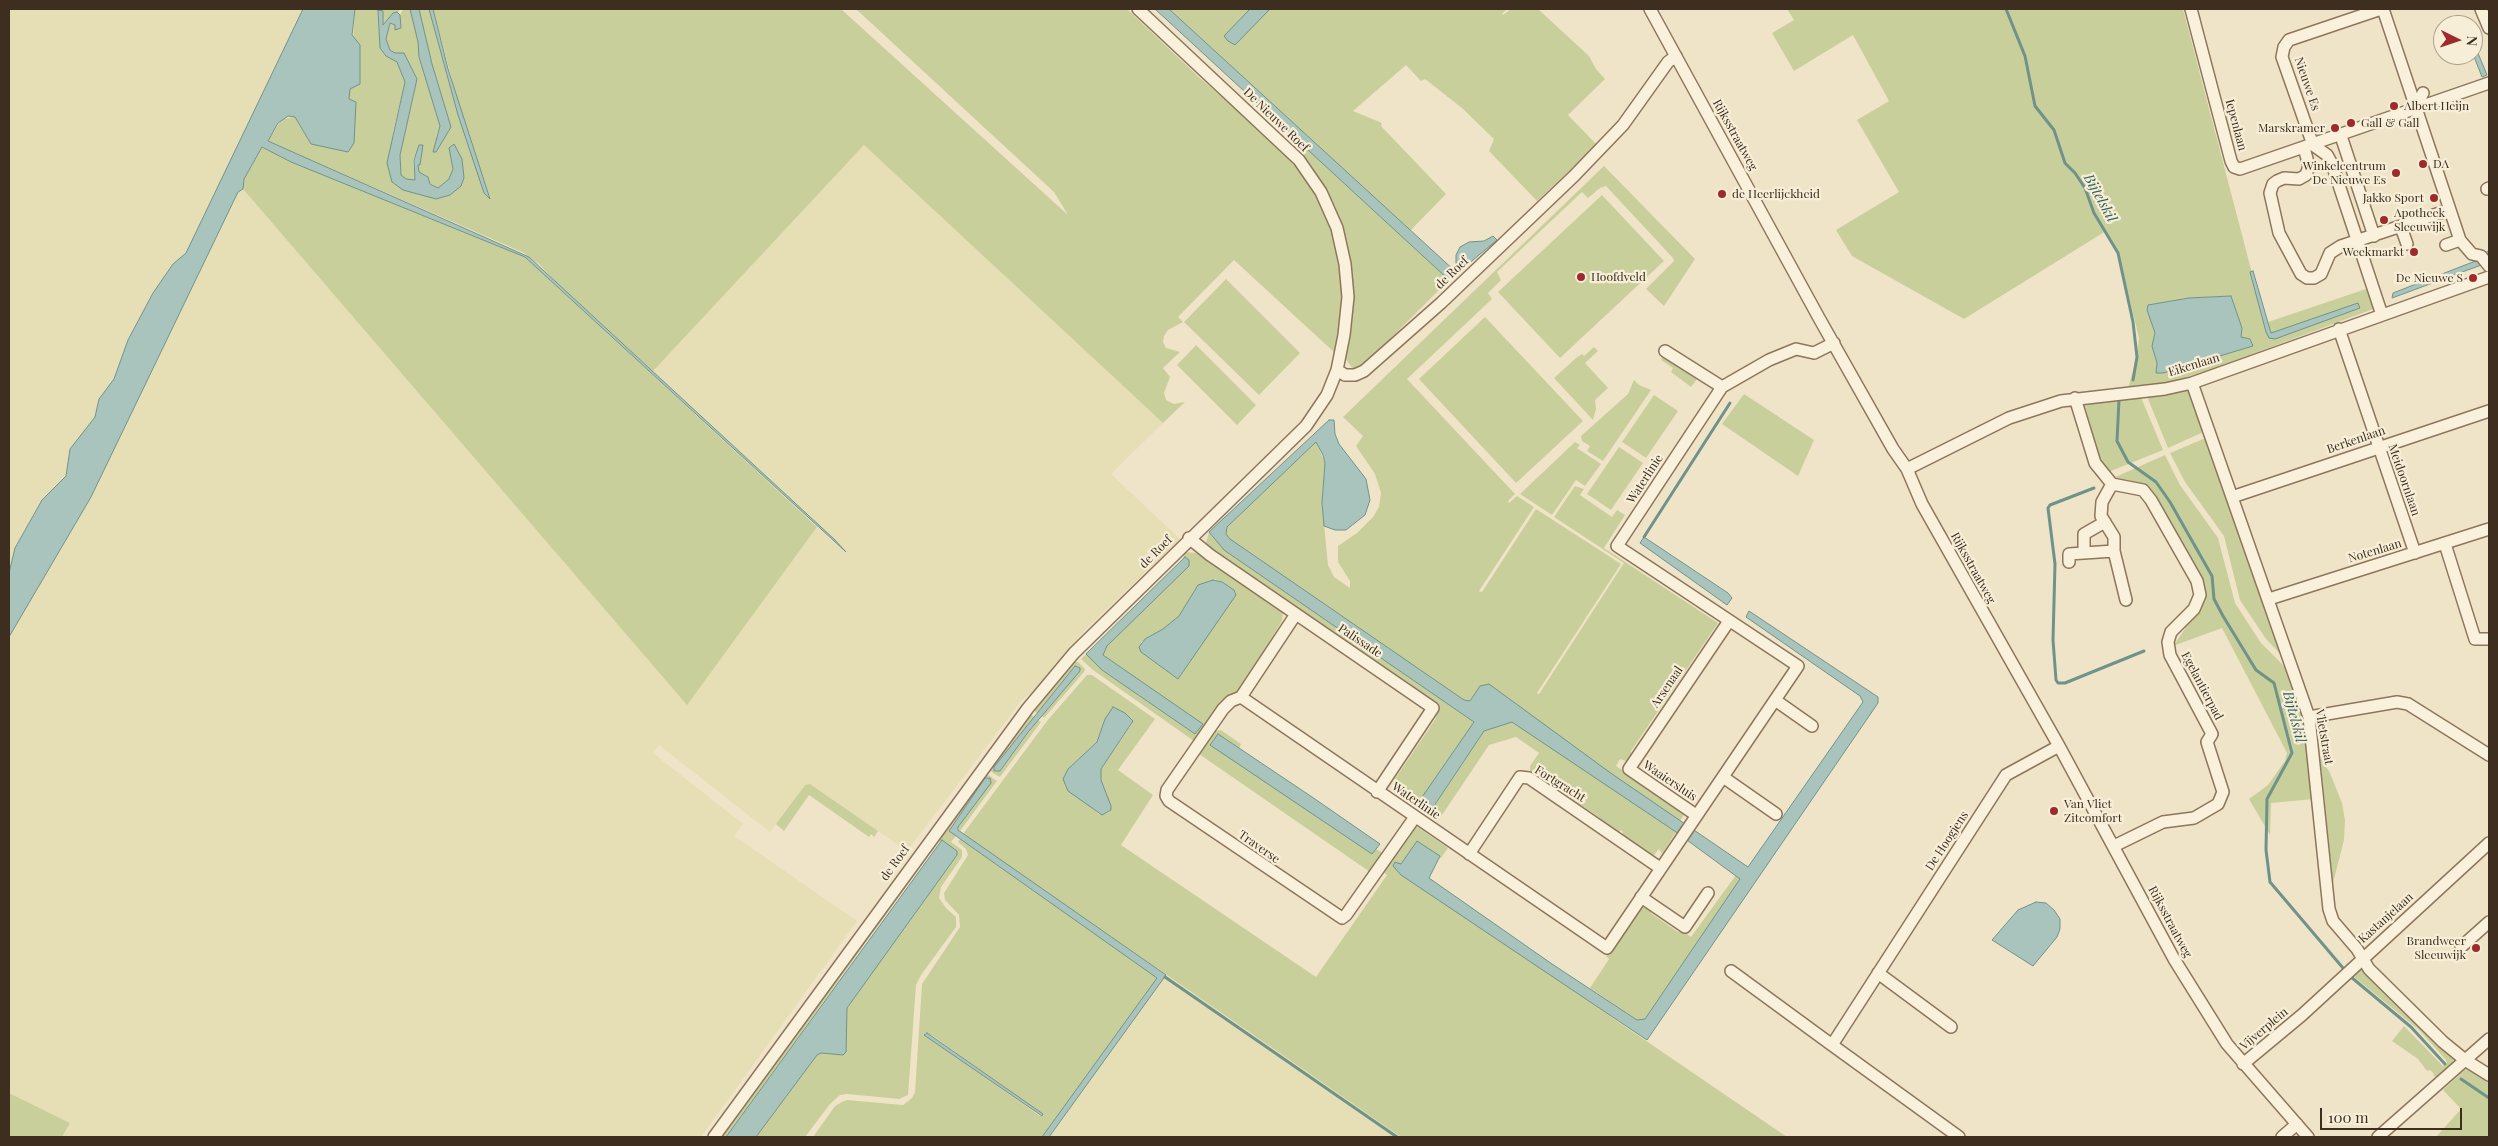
<!DOCTYPE html>
<style>
body{margin:0}
#map{position:relative;width:2498px;height:1146px;overflow:hidden;background:#f0e4c8;font-family:"Playfair Display",serif}
canvas{display:block}
.frame{position:absolute;inset:0;border:10px solid #3d2e20;pointer-events:none}
.north{position:absolute;left:2433px;top:15px;width:50px;height:50px;box-sizing:border-box;background:#f7eed8;border:1px solid #ada18e;border-radius:50%;rotate:94deg;font-size:14px;font-weight:700;line-height:20px;text-align:center;color:#3d2e20}
.north::after{content:'';display:block;margin:auto;width:18px;height:22px;background:#9e2a2b;clip-path:polygon(50% 0,100% 100%,50% 72%,0 100%)}
.scale{position:absolute;left:2320px;top:1108px;width:142px;height:22px;box-sizing:border-box;border:2px solid #3d2e20;border-top:0;padding-left:6px;font-size:15px;line-height:18px;white-space:nowrap;color:#3d2e20;-webkit-text-stroke:4px #f7eed8;paint-order:stroke}
</style>
<div id="map">
<canvas width="2498" height="1146"></canvas>
<div class="frame"></div>
<div class="north">N</div>
<div class="scale">100 m</div>
</div>
<script>
const context = document.querySelector('canvas').getContext('2d');
context.lineJoin = 'round';
function fillPath(path, color) {
  context.fillStyle = color;
  context.fill(path, 'evenodd');
}
function toPath(rows) {
  const path = new Path2D();
  for (const r of rows) {
    path.moveTo(r[0], r[1]);
    for (let i = 2; i < r.length; i += 2) path.lineTo(r[i], r[i + 1]);
  }
  return path;
}
function strokePath(path, color, width, dash) {
  context.strokeStyle = color;
  context.lineWidth = width;
  context.lineCap = dash ? 'butt' : 'round';
  context.setLineDash(dash || []);
  context.stroke(path);
}
function write(font, color, halo, rows, align = 'center') {
  context.font = font + ' "Playfair Display",serif';
  context.lineWidth = 4.5;
  context.setLineDash([]);
  context.textBaseline = 'middle';
  context.strokeStyle = halo;
  context.fillStyle = color;
  for (const [text, x, y, turn = 0] of rows) {
    context.save();
    context.translate(x, y);
    context.rotate((+turn || 0) * Math.PI / 180);
    context.textAlign = isNaN(turn) ? turn : align;
    if (halo) context.strokeText(text, 0, 0);
    context.fillText(text, 0, 0);
    context.restore();
  }
}
fillPath(toPath([
 [9,9,303,9,186,253,173,264,153,293,128,340,114,379,99,399,95,417,70,449,66,476,42,500,15,548,9,573],
 [864,145,1163,423,1111,474,1180,539,1085,630,1031,693,1022,700,907,851,810,784,805,785,770,832,659,745,653,753,743,824,734,836,857,921,701,1137,62,1137,70,1123,9,1093,9,637,91,497,238,192,243,189,687,704,817,527,841,549,834,539,651,370],
 [1166,975,1401,1137,1049,1137]
]), '#e6deb5');
fillPath(toPath([
 [355,9,400,9,398,13,388,19,383,26,383,11,378,11,380,48,386,56,397,62,405,82,393,132,392,182,437,199,461,186,452,163,453,169,449,179,438,188,430,183,428,177,419,172,418,165,422,152,419,145,413,160,415,180,405,179,401,175,400,155,417,79,404,53,395,53,390,50,386,39,390,23,401,28,400,15,403,9,410,9,418,42,419,57,440,126,436,137,451,127,432,64,419,9,429,9,458,115,484,193,490,198,459,106,433,9,841,9,1068,215,1054,192,856,9,1127,9,1201,79,1283,149,1302,171,1319,197,1339,251,1343,291,1342,320,1335,353,1234,260,1178,317,1183,322,1168,330,1164,336,1163,342,1166,348,1180,352,1163,368,1170,377,1164,393,1166,400,1174,404,1185,402,1163,423,864,145,653,371,557,283,540,265,524,253,268,141,282,119,295,117,311,144,348,152,356,103,349,99],
 [1169,9,1507,9,1502,14,1503,15,1511,9,1538,9,1589,56,1596,69,1605,79,1568,115,1597,145,1537,201,1489,151,1494,139,1462,108,1425,79,1421,81,1406,65,1353,111,1382,123,1381,126,1446,194,1410,231],
 [1787,9,2183,9,2265,323,2369,288,2376,308,2204,372,2170,382,2128,388,2137,357,2139,338,2120,259,2106,231,1964,319,1852,256,1836,230,1899,192,1857,120,1889,101,1853,35,1794,71,1772,33,1794,20],
 [2231,296,2242,328,2241,337,2250,339,2253,346,2163,373,2156,373,2157,363,2152,346,2155,333,2147,310,2148,305,2189,298],
 [1290,133,1449,280,1359,370,1353,369,1345,358,1351,319,1353,288,1348,247,1337,213,1318,177,1301,156],
 [262,147,291,162,525,257,817,527,687,705,243,189,244,179],
 [1604,166,1695,259,1664,306,1646,289,1674,261,1673,258,1606,186,1600,188,1588,198,1582,192,1497,272,1501,280,1488,293,1492,299,1407,379,1515,494,1508,501,1509,503,1517,496,1534,507,1479,591,1482,592,1536,509,1621,564,1537,693,1539,694,1624,563,1554,517,1575,486,1584,489,1580,495,1612,517,1617,510,1625,515,1604,548,1718,623,1631,751,1632,756,1626,761,1620,759,1616,766,1685,813,1680,821,1480,686,1470,701,1464,700,1230,539,1226,534,1227,527,1316,442,1325,463,1322,503,1328,565,1334,577,1350,588,1350,581,1338,562,1338,546,1357,533,1373,517,1379,507,1381,493,1375,474,1356,446,1363,436,1343,417],
 [1602,195,1664,261,1560,358,1498,292],
 [1226,279,1300,353,1259,395,1184,322],
 [1485,317,1583,421,1516,483,1419,379],
 [1196,345,1256,405,1237,425,1177,365],
 [1594,347,1598,351,1585,363,1608,388,1595,400,1596,409,1593,420,1554,378,1576,358,1582,354,1584,356],
 [1663,357,1697,379,1691,387,1671,372,1673,368,1661,360],
 [1634,380,1639,385,1651,390,1603,461,1587,451,1590,446,1582,441,1581,436,1628,394],
 [2189,385,2206,431,2168,448,2146,394],
 [1744,394,1814,440,1798,476,1722,424],
 [1654,395,1678,411,1646,458,1622,442],
 [2140,395,2163,450,2106,473,2101,466,2084,402],
 [2208,437,2286,660,2266,639,2240,600,2224,536,2185,482,2170,453],
 [1575,442,1580,445,1577,448,1601,464,1585,486,1576,480,1552,515,1520,494],
 [1619,447,1643,463,1611,510,1587,494],
 [2165,455,2180,485,2218,538,2235,603,2261,643,2289,671,2303,711,2314,799,2271,803,2270,835,2249,799,2268,785,2285,761,2287,753,2222,628,2173,646,2199,609,2199,575,2155,495,2147,489,2113,478],
 [1209,532,1224,550,1474,722,1420,800,1427,809,1433,808,1484,731,1512,721,1676,832,1662,854,1659,849,1652,857,1621,835,1623,832,1621,830,1618,834,1600,821,1599,817,1538,776,1530,774,1530,766,1539,753,1516,737,1489,745,1438,821,1393,790,1393,782,1436,718,1435,713,1439,707,1209,549,1206,543],
 [1185,552,1197,553,1204,556,1283,612,1282,621,1238,694,1221,701,1194,741,1093,670,1081,659,1086,654,1102,670,1195,734,1202,724,1103,655,1107,646,1185,557,1183,558],
 [1215,579,1236,592,1178,679,1141,652,1141,642,1163,629,1179,616,1198,585],
 [1072,662,1078,662,1085,669,1084,672,1044,718,1042,716,1079,672,1079,667,1075,666,1037,713,1032,709],
 [1087,675,1092,675,1155,719,1118,770,1153,795,1121,845,1316,977,1387,875,1382,871,1412,828,1416,826,1448,848,1441,858,1417,841,1401,864,1617,1021,1787,1137,1401,1137,963,834,1047,721],
 [1116,708,1132,719,1132,724,1101,769,1100,776,1111,808,1108,813,1099,814,1092,808,1068,769,1097,742,1103,724],
 [1029,713,1034,717,994,767,994,772,1001,770,1038,720,1041,722,1000,777,993,773,989,769],
 [1221,730,1241,744,1239,749,1218,734,1372,854,1376,849,1383,853,1370,872,1199,754,1215,731],
 [2320,757,2330,773,2342,803,2345,820,2344,840,2333,883],
 [984,772,997,781,960,831,958,827,990,783,989,777,985,778,949,830,956,836,951,842,962,850,962,857,941,887,939,898,946,908,956,917,956,927,921,975,916,985,908,1095,899,1099,847,1094,840,1095,830,1104,805,1137,756,1137,817,1055,821,1053,843,1055,847,1008,957,855,939,841,726,1137,719,1137],
 [810,784,878,831,874,837,871,834,869,837,809,795,784,831,776,824,805,785],
 [960,839,1157,978,1042,1137,813,1137,835,1106,842,1102,847,1100,903,1105,912,1098,915,1092,922,984,960,927,959,915,945,900,944,893,968,855,966,849,958,842],
 [925,1033,933,1036,1043,1115,1040,1116,925,1035],
 [1736,875,1741,879,1645,1019,1637,1020,1590,988,1609,959,1606,956,1638,909,1647,907,1652,914,1678,932,1684,932,1691,937],
 [2362,968,2452,1056,2454,1064,2440,1077,2433,1076,2434,1074,2430,1070,2427,1071,2418,1059,2392,1041,2404,1026,2443,1066,2447,1064,2446,1060,2419,1030,2352,975],
 [2466,1069,2489,1082,2489,1137,2436,1137,2461,1109,2443,1090],
 [9,1093,70,1123,62,1137,9,1137]
]), '#c9cf9b');
const water = toPath([
 [303,9,355,9,352,35,360,45,360,84,350,89,349,99,356,102,354,143,348,152,311,144,295,117,288,116,278,123,268,141,529,257,834,539,846,552,525,257,291,162,262,147,244,179,243,189,238,192,91,497,9,637,9,573,15,548,42,500,66,476,70,449,95,417,99,399,114,379,128,340,153,293,173,264,186,253,303,9],
 [410,9,419,9,432,64,451,127,436,152,433,152,440,126,419,57,418,42,410,9],
 [429,9,433,9,448,69,490,199,484,193,458,115,429,9],
 [1155,9,1169,9,1456,272,1456,255,1460,247,1469,242,1484,241,1493,236,1497,240,1449,280,1155,9],
 [1250,9,1270,9,1235,45,1228,41,1224,36,1250,9],
 [378,10,383,11,383,25,393,13,397,12,400,15,401,28,395,30,395,25,390,23,386,39,390,50,395,53,404,53,417,79,400,155,401,175,406,179,415,180,414,160,419,145,423,145,420,165,418,165,419,172,428,177,430,184,438,188,449,179,453,169,449,148,454,144,462,159,464,178,461,186,450,195,436,199,403,190,392,182,387,163,405,82,397,62,386,56,380,48,378,10],
 [2473,41,2487,75,2482,77,2473,54,2473,41],
 [2489,250,2489,257,2484,264,2392,298,2393,293,2478,260,2489,250],
 [2253,271,2271,333,2358,303,2360,308,2275,339,2269,338,2266,332,2250,272,2253,271],
 [2231,296,2242,328,2241,337,2250,339,2253,346,2163,373,2156,373,2157,363,2152,346,2155,333,2147,310,2148,305,2189,298,2231,296],
 [1329,420,1334,420,1335,434,1339,444,1366,479,1370,500,1365,515,1346,530,1335,530,1324,526,1322,503,1325,463,1323,455,1316,442,1227,527,1226,534,1230,539,1464,700,1470,701,1480,686,1489,684,1612,774,1748,867,1863,702,1860,696,1746,617,1749,611,1878,697,1878,703,1647,1040,1401,875,1393,866,1395,862,1401,864,1417,841,1440,856,1429,878,1552,964,1637,1020,1645,1019,1740,879,1676,832,1512,722,1484,731,1432,809,1428,809,1420,800,1474,722,1224,550,1209,532,1329,420],
 [1644,537,1728,593,1732,598,1727,605,1640,543,1644,537],
 [1185,557,1189,560,1189,566,1107,646,1103,655,1203,724,1195,734,1102,670,1086,654,1185,557],
 [1213,580,1222,582,1234,590,1236,595,1178,679,1141,652,1139,647,1145,639,1163,629,1179,616,1198,585,1213,580],
 [1075,666,1080,668,1080,671,1029,731,1000,771,994,771,994,767,1075,666],
 [1113,707,1125,713,1133,721,1101,769,1101,780,1111,806,1111,810,1102,815,1068,791,1063,779,1068,769,1097,742,1105,719,1113,707],
 [1218,734,1312,797,1380,844,1372,854,1210,745,1218,734],
 [985,778,990,778,991,783,958,827,958,830,1166,975,1049,1137,1042,1137,1157,978,949,831,985,778],
 [942,840,957,851,957,855,847,1008,846,1052,843,1055,821,1053,817,1055,756,1137,726,1137,942,840],
 [2036,902,2046,903,2054,910,2060,919,2060,929,2057,937,2033,966,1992,940,2018,910,2036,902],
 [927,1033,1043,1114,1042,1116,924,1035,927,1033]
]);
fillPath(water, '#a9c4bc');
strokePath(water, '#6f938a', 1);
strokePath(toPath([
 [2006,9,2025,56,2035,106,2054,130,2065,163,2075,173,2085,188,2094,213,2118,253,2133,322,2137,357,2133,380],
 [2119,400,2117,441,2128,462,2156,482,2170,502,2212,576,2214,599,2223,616,2256,670,2274,683,2292,753,2267,799,2266,850,2270,882,2343,968],
 [2094,488,2050,505,2048,508,2055,564,2053,640,2056,680,2058,683,2065,683,2144,651],
 [1644,537,1730,403],
 [1165,977,1397,1137],
 [2351,977,2411,1027,2445,1064],
 [2461,1079,2489,1098]
]), '#6f938a', 3);
const minor = toPath([
 [1650,9,1819,318,1893,449,1907,469,1922,504,2059,746,2174,959,2227,1044,2308,1137],
 [2191,9,2231,161,2234,167,2240,169,2489,83],
 [2381,9,2289,40,2284,47,2282,57,2313,145,2327,155,2332,164,2382,315],
 [2383,9,2460,240,2472,254,2481,256,2489,266],
 [2481,9,2489,28],
 [2415,108,2423,93],
 [2341,136,2374,236],
 [2304,148,2309,166,2306,175,2299,179,2284,178,2277,181,2273,184,2270,193,2279,233,2301,274,2307,278,2314,278,2321,274,2330,253,2341,246,2449,210],
 [2487,189,2489,188],
 [2401,227,2407,244],
 [2446,245,2460,240],
 [2339,329,2415,553],
 [1665,351,1722,387,1769,360,1796,349,1814,353,1834,343],
 [1337,370,1345,375,1355,375,1364,371,1441,303,1574,176,1623,125,1668,62,1676,56],
 [2192,383,2309,717,2329,909,2333,921,2357,949,2369,969,2443,1042,2465,1060,2489,1075],
 [2075,398,2095,463,2112,484,2143,490,2151,500,2197,581,2200,595,2194,609,2171,632,2168,642,2170,655,2212,734,2207,742,2223,792,2218,804,2194,818,2163,822,2114,846],
 [1907,469,2009,418,2061,401,2165,389,2192,383,2489,277],
 [2112,484,2102,502,2101,516,2114,537,2114,551,2126,600],
 [2232,497,2489,411],
 [1189,538,1210,555,1433,708,1377,792],
 [2445,544,2475,639,2489,639],
 [2084,553,2084,534,2105,522],
 [2069,562,2069,554,2114,551],
 [2269,599,2489,529],
 [1296,614,1241,697,1607,948,1798,666,1617,546,1722,387],
 [1241,697,1231,701,1223,709,1167,790,1166,796,1169,801,1342,918,1346,915,1415,817],
 [1775,700,1812,726],
 [2309,717,2397,702,2408,704,2489,755],
 [1723,777,1776,814],
 [1696,815,1629,769,1729,621],
 [1469,854,1520,777,1529,778,1660,868],
 [1641,897,1685,927,1708,893],
 [2461,947,2489,922],
 [1731,971,1832,1045],
 [1878,973,1951,1027],
 [2243,1064,2302,1015,2489,843],
 [714,1137,1028,708,1074,653,1306,426,1327,395,1337,370,1344,335,1348,297,1345,264,1337,228,1321,192,1299,160,1138,9],
 [1959,1137,1832,1045,2006,775,2059,746],
 [2282,1137,2297,1124],
 [2378,1137,2489,1039]
]);
strokePath(minor, '#8d765c', 14);
strokePath(minor, '#faf1dc', 11);
for (const [x, y, r, color] of [
 [2394,106,5,"#9e2a2b"],
 [2351,123,5,"#9e2a2b"],
 [2335,128,5,"#9e2a2b"],
 [2423,164,5,"#9e2a2b"],
 [2396,173,5,"#9e2a2b"],
 [1722,194,5,"#9e2a2b"],
 [2434,198,5,"#9e2a2b"],
 [2384,220,5,"#9e2a2b"],
 [2414,252,5,"#9e2a2b"],
 [1581,277,5,"#9e2a2b"],
 [2473,278,5,"#9e2a2b"],
 [2054,811,5,"#9e2a2b"],
 [2476,948,5,"#9e2a2b"]
]) {
  const dot = new Path2D();
  dot.arc(x, y, r, 0, 2 * Math.PI);
  context.fillStyle = color;
  context.fill(dot);
  strokePath(dot, '#f7eed8', 2);
}
write('12px', '#3d2e20', '#f7eed8', [
 ["Nieuwe Es",2307,84,71],
 ["De Nieuwe Roef",1276,120,44],
 ["Iepenlaan",2236,125,75],
 ["Rijksstraatweg",1735,135,61],
 ["de Roef",1452,273,-44],
 ["Eikenlaan",2194,365,-17],
 ["Berkenlaan",2356,440,-19],
 ["Waterlinie",1645,479,-57],
 ["Meidoornlaan",2404,480,71],
 ["Notenlaan",2375,551,-17],
 ["de Roef",1156,552,-45],
 ["Rijksstraatweg",1973,568,61],
 ["Palissade",1360,641,34],
 ["Egelantierpad",2202,686,62],
 ["Arsenaal",1667,687,-56],
 ["Vlietstraat",2324,737,80],
 ["Waaiersluis",1670,781,34],
 ["Fortgracht",1560,784,32],
 ["Waterlinie",1416,801,34],
 ["De Hoogjens",1947,841,-57],
 ["Traverse",1259,847,35],
 ["de Roef",895,863,-54],
 ["Kastanjelaan",2386,918,-42],
 ["Rijksstraatweg",2170,922,62],
 ["Vijverplein",2264,1029,-40]
]);
write('12px', '#3d2e20', '#f7eed8', [
 ["Albert Heijn",2404,106],
 ["Gall & Gall",2361,123],
 ["Marskramer",2325,128,"right"],
 ["DA",2433,164],
 ["Winkelcentrum",2386,166,"right"],
 ["De Nieuwe Es",2386,180,"right"],
 ["de Heerlijckheid",1732,194],
 ["Jakko Sport",2424,198,"right"],
 ["Apotheek",2394,213],
 ["Sleeuwijk",2394,227],
 ["Weekmarkt",2404,252,"right"],
 ["Hoofdveld",1591,277],
 ["De Nieuwe S",2463,278,"right"],
 ["Van Vliet",2064,804],
 ["Zitcomfort",2064,818],
 ["Brandweer",2466,941,"right"],
 ["Sleeuwijk",2466,955,"right"]
], 'left');
write('italic 14px', '#2f5d5a', '#f7eed8', [
 ["Bijtelskil",2100,198,61],
 ["Bijtelskil",2294,717,75]
]);
</script>
